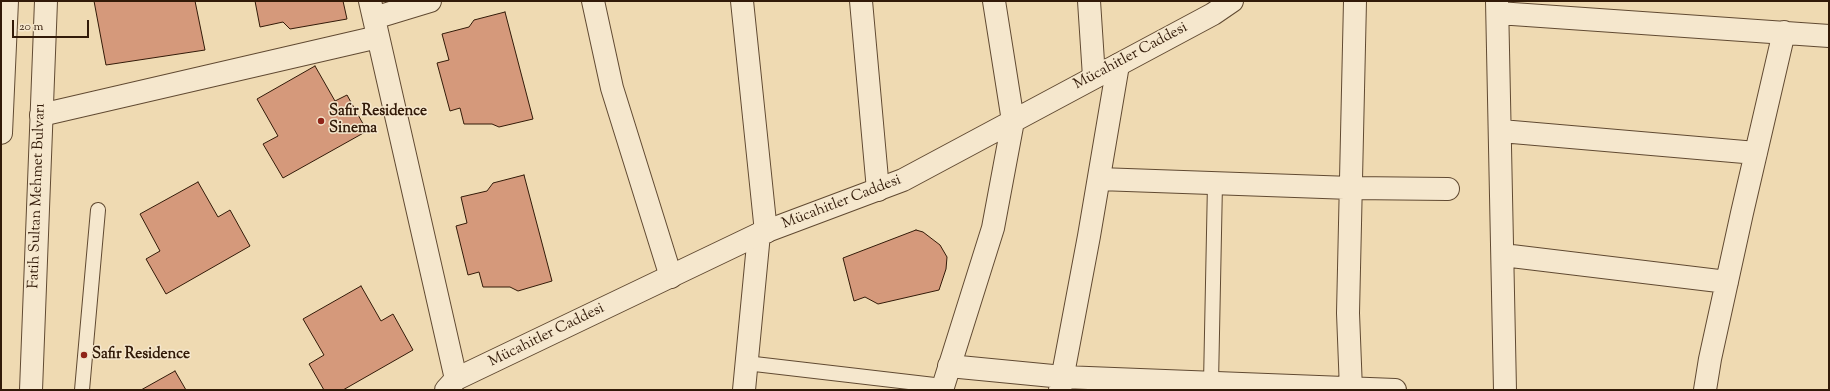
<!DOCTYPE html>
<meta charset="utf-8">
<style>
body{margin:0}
#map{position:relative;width:1830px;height:391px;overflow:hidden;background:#efdab2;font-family:"Sorts Mill Goudy",serif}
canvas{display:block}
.frame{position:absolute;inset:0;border:2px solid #321a08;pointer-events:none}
.scale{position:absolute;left:12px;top:20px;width:77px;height:18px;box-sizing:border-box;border:2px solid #321a08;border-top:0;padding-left:5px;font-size:12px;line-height:14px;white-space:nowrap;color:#321a08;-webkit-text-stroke:3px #f5e7cd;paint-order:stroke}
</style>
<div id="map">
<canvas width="1830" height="391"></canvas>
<div class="frame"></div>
<div class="scale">20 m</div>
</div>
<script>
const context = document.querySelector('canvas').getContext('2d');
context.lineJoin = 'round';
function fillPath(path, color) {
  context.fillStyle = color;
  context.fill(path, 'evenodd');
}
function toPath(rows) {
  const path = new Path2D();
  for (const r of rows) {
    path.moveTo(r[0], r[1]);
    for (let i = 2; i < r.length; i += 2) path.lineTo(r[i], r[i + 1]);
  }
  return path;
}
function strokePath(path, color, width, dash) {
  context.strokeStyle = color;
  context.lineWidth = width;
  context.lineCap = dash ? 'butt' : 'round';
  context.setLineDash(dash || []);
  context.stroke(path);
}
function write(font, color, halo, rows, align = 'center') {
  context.font = font + ' "Sorts Mill Goudy",serif';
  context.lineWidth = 3;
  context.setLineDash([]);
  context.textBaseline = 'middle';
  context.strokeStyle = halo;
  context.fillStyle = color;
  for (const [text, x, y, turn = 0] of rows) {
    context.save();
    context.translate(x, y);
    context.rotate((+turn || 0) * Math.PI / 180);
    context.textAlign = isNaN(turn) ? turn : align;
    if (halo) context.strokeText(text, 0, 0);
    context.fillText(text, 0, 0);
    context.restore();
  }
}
const building = toPath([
 [94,1,195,1,205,50,106,65,94,1],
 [255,1,343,1,347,19,290,29,283,22,260,27,255,1],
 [505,12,533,119,499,127,492,124,464,124,460,108,450,111,437,63,449,60,442,34,469,27,474,20,505,12],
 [315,66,335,101,347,95,367,131,283,178,263,144,278,136,257,99,315,66],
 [524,175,552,281,518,291,510,287,483,287,479,272,468,275,456,226,467,223,461,197,487,191,493,183,524,175],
 [198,182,218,217,230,210,250,246,166,294,146,259,160,251,140,214,198,182],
 [916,230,923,232,940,245,947,257,946,269,939,290,878,304,865,297,854,301,843,258,916,230],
 [361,286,381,321,393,314,413,350,343,390,324,390,309,364,324,355,303,319,361,286],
 [175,371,186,390,141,390,175,371]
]);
fillPath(building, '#d5997b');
strokePath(building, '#321a08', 1);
const service = toPath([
 [746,363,943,386],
 [1211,383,1215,183],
 [82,390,98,210]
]);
const minor = toPath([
 [370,1,456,379],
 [593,1,612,88,671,277],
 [742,1,766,232],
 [861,1,878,190],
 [1089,1,1094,77],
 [1497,1,1505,390],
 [1498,13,1829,36],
 [374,18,430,1],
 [41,115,378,37],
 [1501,131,1756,153],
 [1099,179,1351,188,1448,189],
 [1503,255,1727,282],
 [949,366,1063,377,1395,390],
 [744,390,759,234],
 [1060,390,1089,236,1118,65],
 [1351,390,1348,313,1355,1],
 [1705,390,1710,359,1742,213,1784,32]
]);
const tertiary = toPath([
 [1,133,7,1],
 [31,390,46,1],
 [446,390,456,379,759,234,903,180,1213,14,1232,1],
 [942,390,993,228,1013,121,994,1]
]);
strokePath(service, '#614a32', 16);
strokePath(minor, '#614a32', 24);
strokePath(tertiary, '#614a32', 24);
strokePath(service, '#f5e7cd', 14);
strokePath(minor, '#f5e7cd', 22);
strokePath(tertiary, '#f5e7cd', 22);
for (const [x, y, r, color] of [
 [321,121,4,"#8f2418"],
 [84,355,4,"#8f2418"]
]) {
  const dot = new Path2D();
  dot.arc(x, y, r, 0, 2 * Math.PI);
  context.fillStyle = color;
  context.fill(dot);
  strokePath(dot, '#f5e7cd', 1.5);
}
write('15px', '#321a08', '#f5e7cd', [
 ["Mücahitler Caddesi",1131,57,-28],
 ["Fatih Sultan Mehmet Bulvarı",38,196,-88],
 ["Mücahitler Caddesi",842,203,-21],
 ["Mücahitler Caddesi",547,336,-26]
]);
write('bold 15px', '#321a08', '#f5e7cd', [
 ["Safir Residence",329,112],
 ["Sinema",329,129],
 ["Safir Residence",92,355]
], 'left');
</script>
